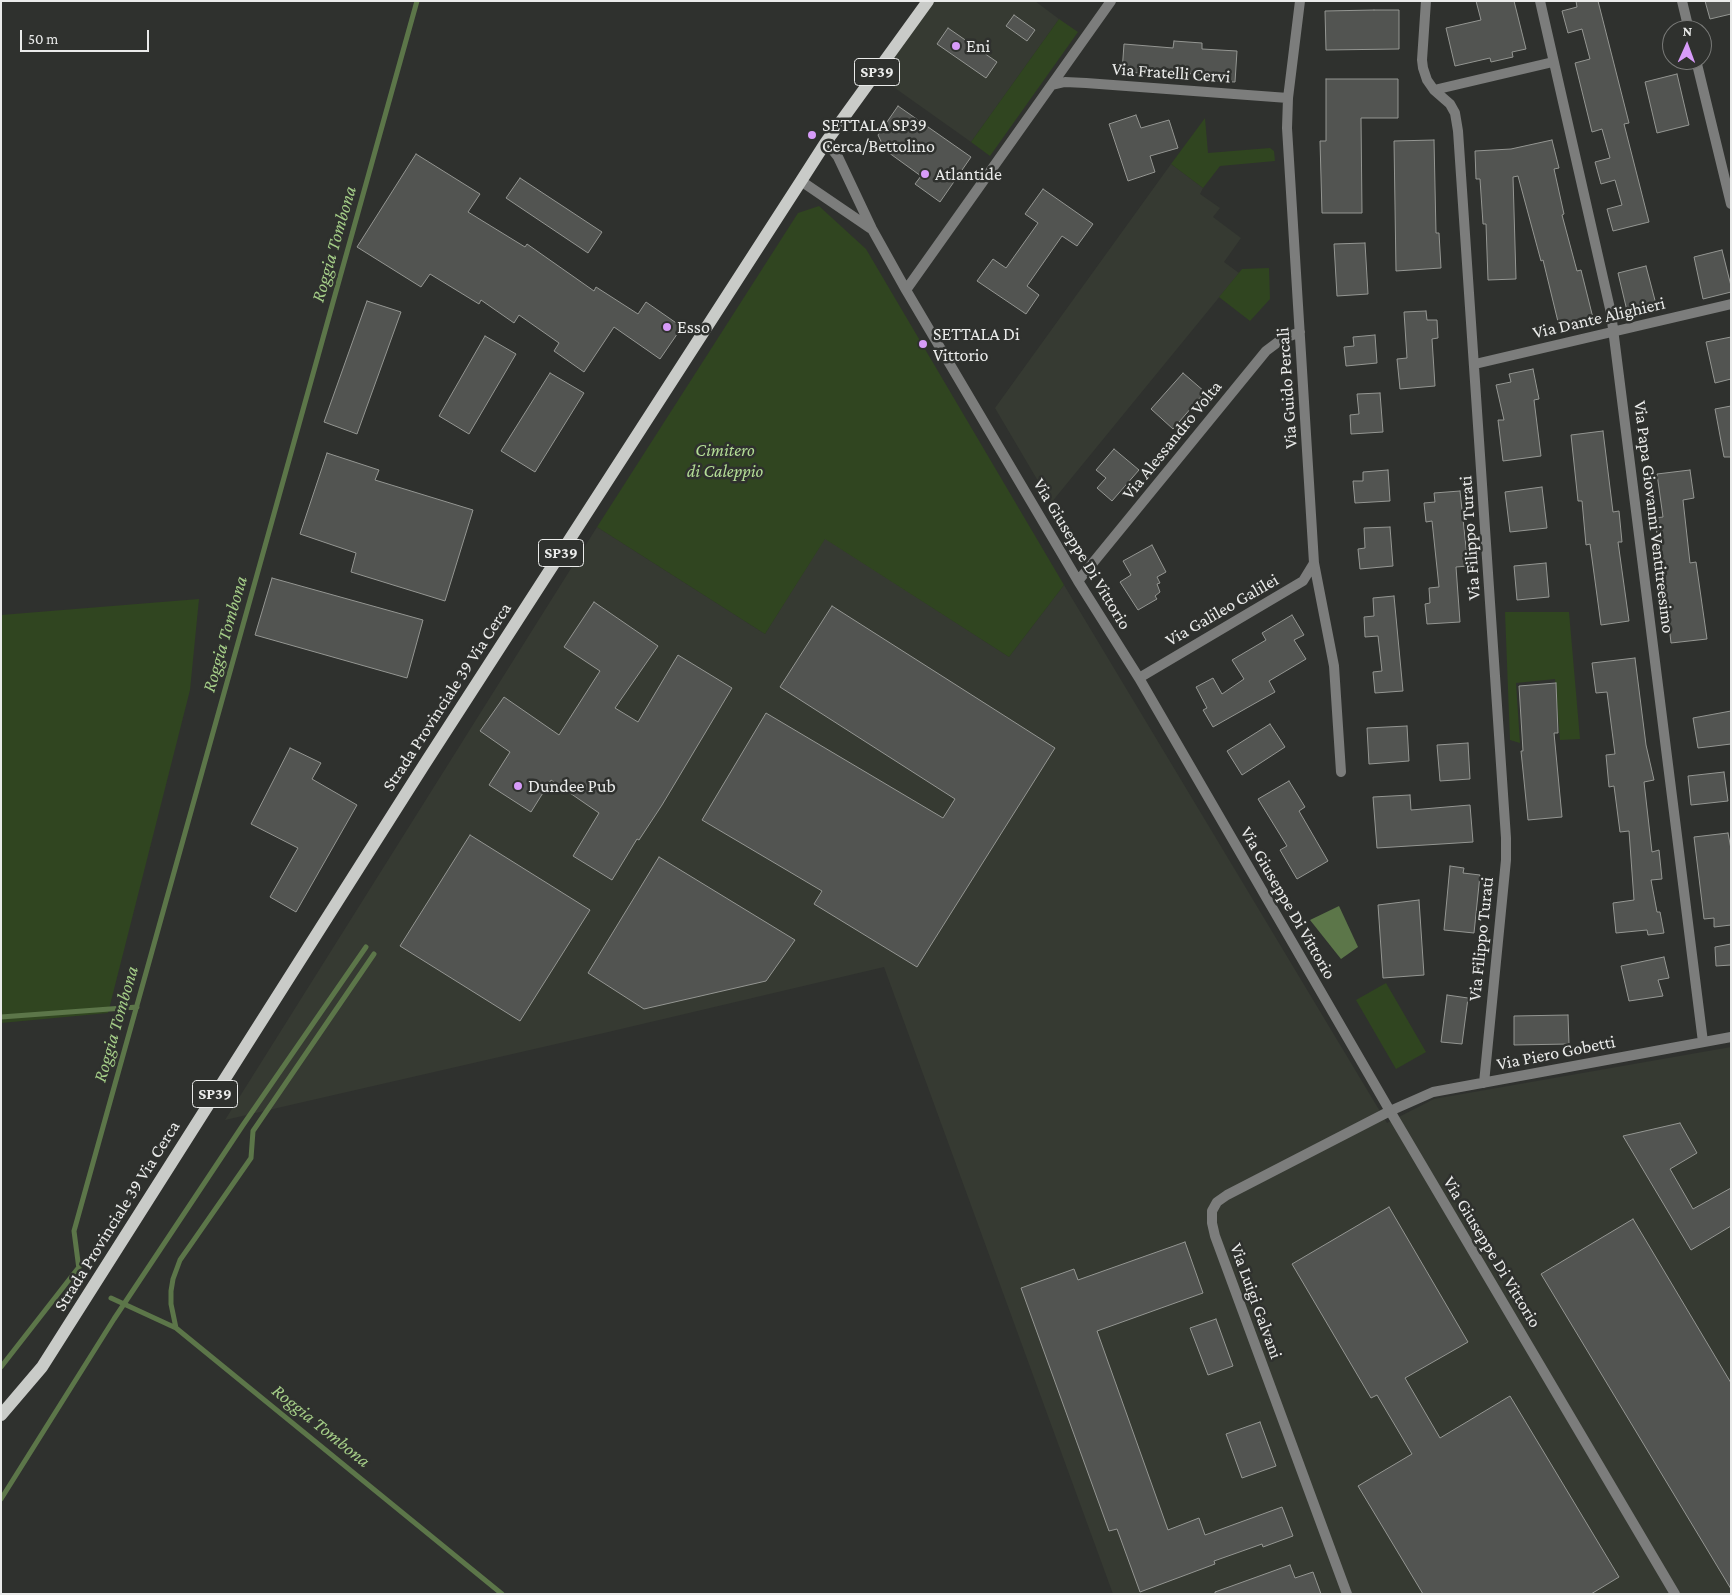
<!DOCTYPE html>
<style>
body{margin:0}
#map{position:relative;width:1732px;height:1595px;overflow:hidden;background:#2f312e;font-family:"Crimson Pro",serif}
canvas{display:block}
.frame{position:absolute;inset:0;border:2px solid #eaebea;pointer-events:none}
.north{position:absolute;left:1662px;top:20px;width:50px;height:50px;box-sizing:border-box;background:#2f312e;border:1px solid #7a7b79;border-radius:50%;rotate:2deg;font-size:14px;font-weight:700;line-height:20px;text-align:center;color:#eaebea}
.north::after{content:'';display:block;margin:auto;width:18px;height:22px;background:#d79bf9;clip-path:polygon(50% 0,100% 100%,50% 72%,0 100%)}
.scale{position:absolute;left:20px;top:30px;width:129px;height:22px;box-sizing:border-box;border:2px solid #eaebea;border-top:0;padding-left:6px;font-size:15px;line-height:18px;white-space:nowrap;color:#eaebea;-webkit-text-stroke:4px #2f312e;paint-order:stroke}
</style>
<div id="map">
<canvas width="1732" height="1595"></canvas>
<div class="frame"></div>
<div class="north">N</div>
<div class="scale">50 m</div>
</div>
<script>
const context = document.querySelector('canvas').getContext('2d');
context.lineJoin = 'round';
function fillPath(path, color) {
  context.fillStyle = color;
  context.fill(path, 'evenodd');
}
function toPath(rows) {
  const path = new Path2D();
  for (const r of rows) {
    path.moveTo(r[0], r[1]);
    for (let i = 2; i < r.length; i += 2) path.lineTo(r[i], r[i + 1]);
  }
  return path;
}
function strokePath(path, color, width, dash) {
  context.strokeStyle = color;
  context.lineWidth = width;
  context.lineCap = dash ? 'butt' : 'round';
  context.setLineDash(dash || []);
  context.stroke(path);
}
function write(font, color, halo, rows, align = 'center') {
  context.font = font + ' "Crimson Pro",serif';
  context.lineWidth = 5;
  context.setLineDash([]);
  context.textBaseline = 'middle';
  context.strokeStyle = halo;
  context.fillStyle = color;
  for (const [text, x, y, turn = 0] of rows) {
    context.save();
    context.translate(x, y);
    context.rotate((+turn || 0) * Math.PI / 180);
    context.textAlign = isNaN(turn) ? turn : align;
    if (halo) context.strokeText(text, 0, 0);
    context.fillText(text, 0, 0);
    context.restore();
  }
}
fillPath(toPath([
 [932,1,1035,1,1059,19,971,142,878,76],
 [1171,164,1203,188,1200,194,1220,208,1213,217,1241,238,1224,262,1239,273,1051,503,995,408],
 [597,527,765,634,825,538,1009,657,1064,585,1387,1123,1434,1099,1731,1047,1731,1594,1113,1594,884,967,604,1033,225,1120]
]), '#363a32');
fillPath(toPath([
 [1059,19,1078,32,990,156,971,142],
 [1205,118,1208,153,1270,148,1274,151,1275,161,1220,166,1203,188,1171,164],
 [819,206,866,249,1064,585,1009,657,825,539,765,634,597,527,798,213],
 [1269,268,1270,299,1250,321,1219,297,1242,269],
 [199,599,190,690,108,1013,1,1023,1,615],
 [1505,612,1569,612,1580,739,1560,740,1555,679,1516,683,1520,743,1510,740],
 [1386,983,1426,1052,1396,1069,1356,1000]
]), '#304520');
fillPath(toPath([
 [1339,906,1358,947,1341,959,1310,920]
]), '#5c7649');
strokePath(toPath([
 [1,1017,137,1007],
 [80,1277,74,1231,417,1],
 [111,1298,176,1328,502,1594],
 [176,1328,171,1304,171,1291,173,1279,180,1260,251,1158,253,1131,374,954],
 [1,1367,79,1267],
 [1,1499,114,1319,243,1125,366,947]
]), '#5c7649', 5);
const building = toPath([
 [1476,1,1514,1,1526,49,1512,52,1513,57,1491,62,1490,58,1455,66,1446,28,1481,20,1476,1],
 [1576,1,1598,1,1629,123,1624,124,1649,222,1613,231,1607,209,1622,205,1615,180,1601,184,1595,162,1610,158,1602,129,1592,132,1575,63,1590,59,1582,29,1568,33,1562,11,1577,7,1576,1],
 [1705,1,1731,1,1731,14,1710,19,1705,1],
 [1374,10,1399,10,1399,49,1326,50,1325,11,1374,10],
 [1014,15,1035,30,1027,41,1006,26,1014,15],
 [948,28,997,62,986,78,937,44,948,28],
 [1174,41,1202,43,1202,49,1237,51,1235,82,1212,81,1213,75,1160,72,1160,74,1122,72,1124,44,1173,48,1174,41],
 [1677,74,1689,125,1657,133,1645,82,1677,74],
 [1326,79,1398,79,1398,118,1361,118,1362,213,1322,213,1320,141,1326,141,1326,79],
 [898,106,971,157,940,202,915,184,921,176,885,150,878,135,898,106],
 [1136,115,1141,128,1169,120,1178,148,1150,156,1155,172,1128,181,1109,124,1136,115],
 [1434,140,1436,233,1439,233,1441,268,1396,271,1394,141,1434,140],
 [1552,140,1559,168,1554,169,1564,214,1562,215,1577,271,1581,270,1594,322,1560,330,1543,260,1541,261,1518,176,1513,177,1516,279,1488,280,1486,224,1483,224,1480,179,1476,179,1475,151,1511,149,1552,140],
 [416,154,480,194,468,212,525,247,527,244,594,291,596,287,638,314,646,302,682,327,660,359,614,327,584,372,554,351,559,343,519,315,514,323,481,300,479,304,430,274,421,287,357,247,416,154],
 [520,178,602,232,588,253,506,198,520,178],
 [1043,189,1093,224,1077,246,1062,236,1027,286,1039,295,1026,314,977,281,993,259,1006,268,1038,223,1025,214,1043,189],
 [1365,243,1368,294,1337,296,1334,244,1365,243],
 [1722,250,1731,286,1731,292,1703,299,1694,257,1722,250],
 [1646,266,1657,308,1628,315,1618,273,1646,266],
 [367,301,401,312,357,434,324,422,367,301],
 [1426,311,1427,320,1437,320,1438,338,1432,339,1435,386,1400,389,1397,359,1407,358,1404,312,1426,311],
 [1375,335,1377,363,1346,366,1344,347,1354,346,1353,337,1375,335],
 [485,336,516,354,469,434,439,416,485,336],
 [1731,337,1731,379,1715,383,1706,342,1731,337],
 [1533,369,1539,399,1534,400,1541,456,1503,461,1498,420,1504,420,1496,385,1511,382,1509,374,1533,369],
 [550,373,584,393,535,472,501,451,550,373],
 [1183,373,1205,392,1173,429,1151,409,1183,373],
 [1380,393,1383,432,1351,434,1350,415,1359,414,1357,394,1380,393],
 [1731,406,1731,457,1724,457,1715,409,1731,406],
 [1603,431,1613,512,1619,511,1622,542,1618,542,1629,621,1601,625,1590,544,1586,545,1582,501,1578,501,1571,435,1603,431],
 [1114,449,1139,470,1112,501,1097,488,1106,478,1096,470,1114,449],
 [327,453,379,470,375,480,473,510,445,601,351,572,356,553,300,534,327,453],
 [1388,470,1390,501,1355,503,1353,481,1363,481,1363,472,1388,470],
 [1690,470,1694,498,1683,500,1690,563,1696,562,1707,639,1671,643,1660,545,1658,545,1655,518,1663,517,1657,474,1690,470],
 [1542,487,1547,528,1510,532,1505,492,1542,487],
 [1460,491,1468,566,1456,567,1460,622,1427,624,1425,604,1430,603,1429,588,1439,587,1432,521,1426,522,1424,503,1435,502,1434,493,1460,491],
 [1390,527,1393,566,1360,569,1358,549,1365,548,1364,528,1390,527],
 [1152,545,1166,572,1157,577,1160,583,1157,584,1160,592,1155,596,1157,599,1138,610,1120,582,1131,575,1123,561,1152,545],
 [1546,563,1549,597,1517,600,1514,566,1546,563],
 [272,578,423,620,407,678,255,635,272,578],
 [1394,596,1403,691,1375,693,1373,672,1382,671,1378,636,1365,637,1364,617,1374,616,1373,598,1394,596],
 [594,602,658,646,615,708,638,722,678,655,732,688,662,805,639,840,637,839,612,880,573,856,599,813,551,780,531,812,489,785,510,752,480,731,504,697,559,735,600,671,564,647,594,602],
 [832,606,1055,748,917,967,814,904,822,891,702,820,766,713,943,818,955,799,780,687,832,606],
 [1292,615,1304,635,1294,640,1306,659,1269,681,1275,692,1213,727,1203,710,1207,708,1196,687,1213,678,1222,694,1244,679,1232,660,1266,640,1262,633,1292,615],
 [1635,658,1646,745,1654,780,1644,782,1652,852,1659,850,1662,879,1651,880,1657,912,1660,912,1664,933,1648,935,1647,930,1616,933,1613,903,1634,900,1629,831,1620,832,1614,786,1609,787,1606,755,1615,754,1607,692,1596,693,1592,663,1635,658],
 [1556,683,1558,733,1554,733,1562,817,1528,820,1521,751,1523,751,1519,686,1556,683],
 [1731,711,1731,744,1698,748,1693,718,1731,711],
 [1270,724,1285,747,1242,775,1227,751,1270,724],
 [1407,726,1409,761,1369,764,1367,728,1407,726],
 [1468,743,1470,779,1440,781,1437,745,1468,743],
 [290,748,321,763,312,779,357,805,296,912,270,897,298,848,251,824,290,748],
 [1724,772,1728,801,1691,805,1688,776,1724,772],
 [1289,781,1305,807,1299,811,1328,861,1297,879,1280,850,1287,846,1258,799,1289,781],
 [1410,795,1411,810,1470,805,1473,842,1377,848,1373,797,1410,795],
 [1728,833,1731,849,1731,925,1714,927,1714,918,1704,919,1694,837,1728,833],
 [470,835,590,910,520,1021,400,946,470,835],
 [659,857,795,940,766,981,644,1009,588,973,659,857],
 [1450,866,1464,868,1463,873,1480,875,1474,933,1444,930,1450,866],
 [1419,900,1424,975,1383,978,1378,905,1419,900],
 [1731,944,1731,965,1716,966,1715,947,1731,944],
 [1664,957,1669,978,1658,980,1663,996,1629,1001,1621,966,1664,957],
 [1447,995,1468,998,1462,1044,1441,1042,1447,995],
 [1568,1015,1569,1044,1514,1045,1514,1016,1568,1015],
 [1680,1123,1697,1153,1670,1169,1693,1209,1731,1188,1731,1226,1691,1250,1623,1136,1680,1123],
 [1389,1207,1468,1342,1405,1378,1440,1438,1510,1396,1619,1577,1591,1594,1423,1594,1358,1486,1412,1454,1377,1395,1371,1398,1292,1264,1389,1207],
 [1633,1219,1731,1383,1731,1589,1541,1274,1633,1219],
 [1185,1242,1203,1293,1097,1331,1168,1530,1199,1518,1205,1535,1282,1507,1293,1536,1263,1547,1262,1544,1214,1561,1215,1564,1140,1592,1117,1529,1109,1531,1021,1288,1074,1269,1078,1280,1185,1242],
 [1216,1319,1233,1366,1208,1375,1190,1328,1216,1319],
 [1260,1422,1276,1466,1242,1478,1226,1434,1260,1422],
 [1290,1565,1295,1578,1313,1572,1321,1594,1215,1594,1215,1592,1290,1565]
]);
fillPath(building, '#525451');
strokePath(building, '#949692', 1);
strokePath(toPath([
 [1300,1,1288,98,1287,128,1314,563,1334,666,1341,772],
 [1426,1,1422,60,1423,68,1427,80,1434,90,1450,104,1455,113,1458,131,1506,838,1506,860,1484,1083],
 [1540,1,1611,313,1703,1042],
 [1682,1,1689,30],
 [1696,60,1731,204],
 [1052,85,1065,82,1086,83,1288,98],
 [1434,90,1553,62],
 [826,142,838,157,872,229,906,290,1078,581,1139,678,1390,1111,1675,1594],
 [801,181,870,228],
 [906,290,1111,1],
 [1475,364,1731,304],
 [1078,581,1266,351,1282,339,1300,332],
 [1139,678,1303,581,1314,563],
 [1347,1594,1215,1236,1212,1223,1212,1211,1217,1202,1227,1195,1390,1111,1433,1092,1731,1037]
]), '#7c7d7c', 10);
strokePath(toPath([
 [1,1415,42,1367,424,765,801,181,826,142,928,1]
]), '#c9cbc8', 12);
for (const [x, y, r, color] of [
 [956,46,5,"#d79bf9"],
 [812,135,5,"#d79bf9"],
 [925,174,5,"#d79bf9"],
 [667,327,5,"#d79bf9"],
 [923,344,5,"#d79bf9"],
 [518,786,5,"#d79bf9"]
]) {
  const dot = new Path2D();
  dot.arc(x, y, r, 0, 2 * Math.PI);
  context.fillStyle = color;
  context.fill(dot);
  strokePath(dot, '#2f312e', 2);
}
for (const [x, y, w] of [
 [877,72,45],
 [561,553,45],
 [215,1094,45]
]) {
  const box = new Path2D();
  box.roundRect(x - w / 2, y - 13.5, w, 27, 4);
  context.fillStyle = '#2f312e';
  context.fill(box);
  strokePath(box, '#eaebea', 1);
}
write('bold 16px', '#eaebea', null, [
 ["SP39",877,72],
 ["SP39",561,553],
 ["SP39",215,1094]
]);
write('18px', '#eaebea', '#2f312e', [
 ["Eni",966,46],
 ["SETTALA SP39",822,125],
 ["Cerca/Bettolino",822,146],
 ["Atlantide",935,174],
 ["Esso",677,327],
 ["SETTALA Di",933,334],
 ["Vittorio",933,355],
 ["Dundee Pub",528,786]
], 'left');
write('18px', '#eaebea', '#2f312e', [
 ["Via Fratelli Cervi",1171,73,4],
 ["Via Dante Alighieri",1599,318,-13],
 ["Via Guido Percali",1287,388,-94],
 ["Via Alessandro Volta",1172,440,-51],
 ["Via Papa Giovanni Ventitreesimo",1654,517,83],
 ["Via Filippo Turati",1470,538,-94],
 ["Via Giuseppe Di Vittorio",1082,554,59],
 ["Via Galileo Galilei",1222,610,-30],
 ["Strada Provinciale 39 Via Cerca",447,697,-57],
 ["Via Giuseppe Di Vittorio",1288,903,60],
 ["Via Filippo Turati",1481,939,-84],
 ["Via Piero Gobetti",1556,1053,-11],
 ["Strada Provinciale 39 Via Cerca",117,1216,-58],
 ["Via Giuseppe Di Vittorio",1492,1252,59],
 ["Via Luigi Galvani",1256,1301,70]
]);
write('italic 18px', '#b3dd96', '#2f312e', [
 ["Cimitero",725,450],
 ["di Caleppio",725,471]
]);
write('italic 19px', '#a4cd87', '#2f312e', [
 ["Roggia Tombona",334,244,-74],
 ["Roggia Tombona",225,634,-74],
 ["Roggia Tombona",116,1024,-74],
 ["Roggia Tombona",321,1426,39]
]);
</script>
